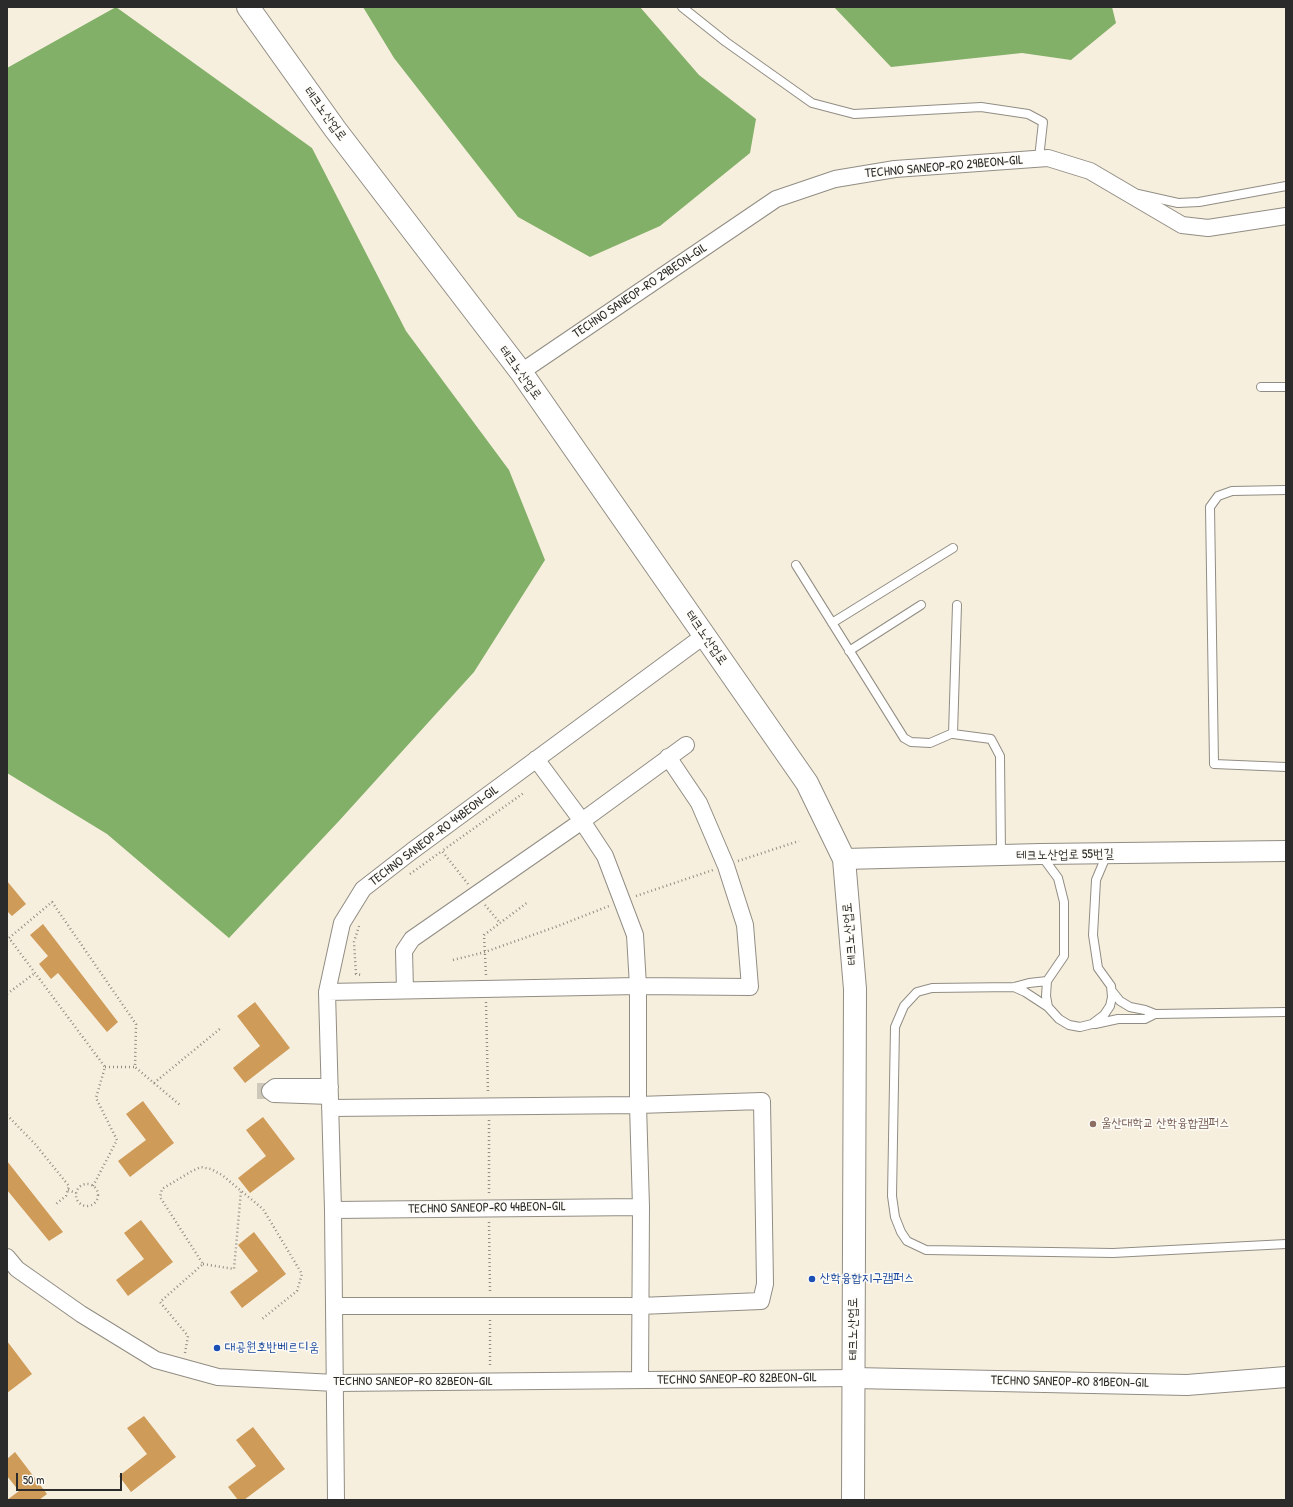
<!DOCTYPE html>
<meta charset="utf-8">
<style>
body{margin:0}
#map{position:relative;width:1293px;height:1507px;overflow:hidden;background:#f7efde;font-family:"Patrick Hand",sans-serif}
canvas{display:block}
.frame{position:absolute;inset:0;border:8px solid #2b2b2b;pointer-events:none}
.scale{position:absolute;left:16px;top:1473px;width:106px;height:18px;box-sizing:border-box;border:2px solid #2b2b2b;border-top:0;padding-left:5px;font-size:12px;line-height:14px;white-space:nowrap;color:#2b2b2b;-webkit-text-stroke:3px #fdfcf7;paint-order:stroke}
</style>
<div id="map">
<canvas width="1293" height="1507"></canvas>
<div class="frame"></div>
<div class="scale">50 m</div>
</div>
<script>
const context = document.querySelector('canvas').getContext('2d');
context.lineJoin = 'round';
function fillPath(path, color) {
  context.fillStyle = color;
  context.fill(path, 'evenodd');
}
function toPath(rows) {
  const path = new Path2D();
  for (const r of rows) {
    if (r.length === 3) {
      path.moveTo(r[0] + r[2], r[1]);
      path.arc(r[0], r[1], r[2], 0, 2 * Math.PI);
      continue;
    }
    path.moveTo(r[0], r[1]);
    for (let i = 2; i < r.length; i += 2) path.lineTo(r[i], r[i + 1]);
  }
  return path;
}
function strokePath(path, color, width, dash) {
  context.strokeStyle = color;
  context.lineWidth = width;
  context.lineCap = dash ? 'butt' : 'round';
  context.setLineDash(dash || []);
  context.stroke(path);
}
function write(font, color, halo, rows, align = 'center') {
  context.font = font + ' "Patrick Hand","Poor Story",sans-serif';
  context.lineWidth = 3;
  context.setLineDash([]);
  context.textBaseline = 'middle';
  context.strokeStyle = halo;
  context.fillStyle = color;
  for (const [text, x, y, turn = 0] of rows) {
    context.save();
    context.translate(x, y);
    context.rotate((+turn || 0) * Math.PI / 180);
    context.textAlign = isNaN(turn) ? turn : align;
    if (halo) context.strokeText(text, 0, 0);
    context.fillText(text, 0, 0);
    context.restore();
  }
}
fillPath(toPath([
 [116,7,312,148,406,331,509,470,545,560,474,672,338,822,229,938,107,834,7,773,7,68],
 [363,7,640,7,699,75,756,119,750,153,660,226,590,257,518,217,394,58],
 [834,7,1112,7,1116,23,1071,60,1022,53,891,67]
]), '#82b068');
fillPath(toPath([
 [7,881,26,904,12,916,7,911],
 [43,924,118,1022,107,1032,58,973,51,979,39,964,48,956,30,935],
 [255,1002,290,1048,245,1083,233,1068,260,1046,237,1016],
 [143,1101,174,1143,130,1177,118,1161,146,1140,126,1114],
 [263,1117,295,1159,250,1193,238,1178,266,1156,246,1130],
 [7,1161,63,1232,49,1241,7,1190],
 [141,1220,173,1262,128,1296,116,1280,144,1259,124,1233],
 [254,1232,286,1274,242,1308,230,1292,258,1271,238,1245],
 [7,1341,32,1374,7,1393],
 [144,1416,176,1457,131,1492,119,1476,147,1454,127,1428],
 [253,1427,285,1469,244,1500,238,1500,228,1487,256,1466,236,1440],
 [15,1452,47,1494,39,1500,7,1500,19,1491,7,1476,7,1459]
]), '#ce9b59');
strokePath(toPath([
 [257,1091,270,1091]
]), '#cec8ba', 16, [16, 8]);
const service = toPath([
 [682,7,726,42,812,103,854,114,981,107,1028,114,1043,122,1039,158],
 [1138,194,1178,203,1199,202,1286,186],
 [1261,387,1286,387],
 [1286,490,1232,491,1218,496,1210,507,1214,764,1286,767],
 [796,565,904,738,911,742,930,743,953,733],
 [957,605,953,734,991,739,1000,756,1001,856],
 [832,623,953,548],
 [849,651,921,605],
 [1041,855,1058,878,1064,902,1064,956,1047,981,1046,996,1048,1007,1059,1019,1069,1025,1080,1027,1092,1024,1104,1015,1110,1006,1112,997,1111,986,1098,968,1093,935,1096,880,1107,854],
 [1047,981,1029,983,1014,987,932,988,917,992,904,1006,895,1027,892,1196,895,1217,901,1232,907,1241,926,1250,1113,1253,1286,1244],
 [1014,987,1025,992,1048,1007],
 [1112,991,1120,1001,1130,1007,1145,1010,1155,1014],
 [1095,1024,1118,1019,1145,1019,1155,1014,1286,1012]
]);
const minor = toPath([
 [521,372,776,199,835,179,895,169,1048,158,1090,171,1182,225,1208,228,1286,216],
 [536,759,582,821,605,856,635,935,638,986,638,1105,641,1207,640,1380],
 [405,990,404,951,412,939,582,821,686,745],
 [327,992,638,986,750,987,745,925,726,866,699,803,668,757],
 [330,1087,275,1087,270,1091,274,1094,330,1096],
 [330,1108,638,1105,762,1101,765,1284,761,1301,640,1306,334,1306],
 [333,1210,641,1207],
 [7,1257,17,1269,81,1314,156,1360,218,1377,335,1383,854,1378],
 [336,1500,333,1210,327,992,342,923,363,889,412,851,705,635]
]);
const tertiary = toPath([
 [844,859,1041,854,1286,851],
 [854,1378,1187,1385,1286,1377]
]);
const secondary = toPath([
 [248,7,335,129,521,372,807,783,844,859,855,989,853,1500]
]);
strokePath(service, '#918d84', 10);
strokePath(minor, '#918d84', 18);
strokePath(tertiary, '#918d84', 22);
strokePath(secondary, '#918d84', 24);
strokePath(toPath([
 [738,861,799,841],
 [410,874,442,851],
 [468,884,442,851,525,792],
 [636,896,713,870],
 [485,905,500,923],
 [359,926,354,942,356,974,362,975],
 [453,960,485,952,558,926,609,906],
 [486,975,484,935,528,902],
 [7,994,35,973],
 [486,1002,488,1093],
 [105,1067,135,1067],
 [154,1083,221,1028],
 [7,1115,35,1144,69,1186,66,1196,56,1204],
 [489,1120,489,1195],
 [87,1195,11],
 [93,1186,117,1140,96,1098,105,1067,9,938,52,902,136,1024,135,1067,180,1105],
 [68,1190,76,1193],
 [489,1222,490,1293],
 [203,1264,234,1269,241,1191],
 [490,1320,490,1367],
 [185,1353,188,1336,160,1302,203,1264,160,1197,162,1189,192,1171,201,1167,211,1169,222,1175,263,1209,302,1274,297,1291,262,1319]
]), '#918d84', 2.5, [1, 3]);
strokePath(service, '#fff', 8);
strokePath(minor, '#fff', 16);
strokePath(tertiary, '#fff', 20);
strokePath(secondary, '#fff', 22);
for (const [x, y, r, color] of [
 [1093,1124,4,"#8d6e63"],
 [812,1279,4,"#1a4fb4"],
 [217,1348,4,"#1a4fb4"]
]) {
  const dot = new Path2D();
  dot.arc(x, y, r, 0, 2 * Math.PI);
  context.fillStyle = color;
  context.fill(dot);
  strokePath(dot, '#fdfcf7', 1.5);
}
write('13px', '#2b2b2b', '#fdfcf7', [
 ["테크노산업로",325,114,54],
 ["TECHNO SANEOP-RO 29BEON-GIL",944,167,-5],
 ["TECHNO SANEOP-RO 29BEON-GIL",640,291,-34],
 ["테크노산업로",520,373,54],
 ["테크노산업로",706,638,55],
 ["TECHNO SANEOP-RO 44BEON-GIL",434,836,-37],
 ["테크노산업로 55번길",1065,855,-1],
 ["테크노산업로",850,934,-95],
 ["TECHNO SANEOP-RO 44BEON-GIL",487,1208,-1],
 ["테크노산업로",854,1329,-90],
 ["TECHNO SANEOP-RO 82BEON-GIL",737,1379,-1],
 ["TECHNO SANEOP-RO 82BEON-GIL",413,1382],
 ["TECHNO SANEOP-RO 81BEON-GIL",1070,1382,1]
]);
write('13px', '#785e54', '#fdfcf7', [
 ["울산대학교 산학융합캠퍼스",1101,1124]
], 'left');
write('13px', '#164399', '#fdfcf7', [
 ["산학융합지구캠퍼스",820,1279],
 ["대공원호반베르디움",225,1348]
], 'left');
</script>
